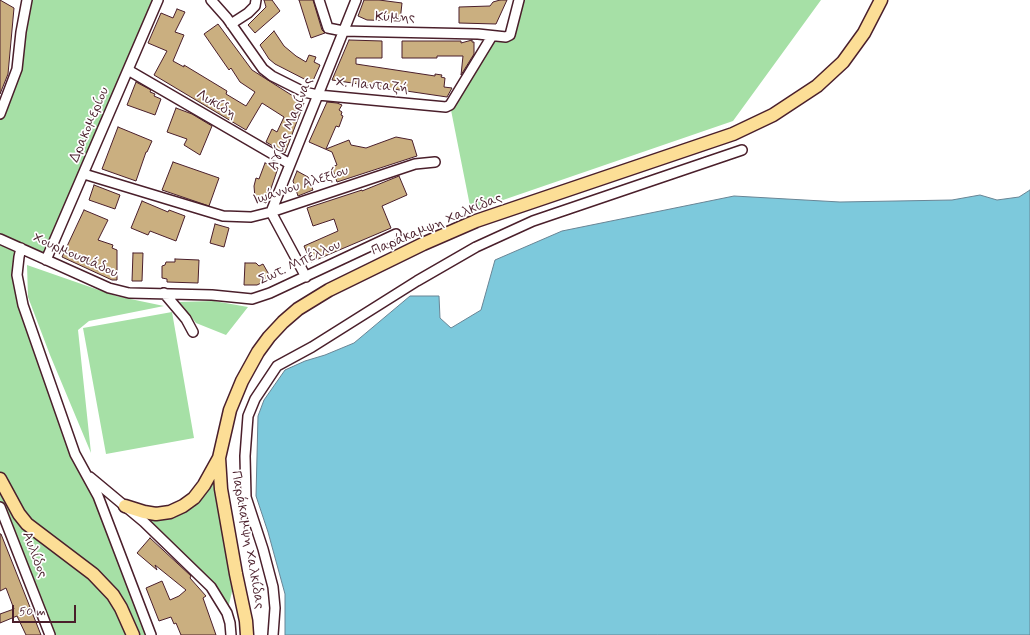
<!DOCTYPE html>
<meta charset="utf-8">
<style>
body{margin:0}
#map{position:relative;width:1030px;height:635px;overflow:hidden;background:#fff;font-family:Mynerve,sans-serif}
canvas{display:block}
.scale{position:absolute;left:12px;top:605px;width:64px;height:18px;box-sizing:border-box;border:2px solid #4a1f2b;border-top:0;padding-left:5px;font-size:12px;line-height:14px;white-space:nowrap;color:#4a1f2b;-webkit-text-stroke:3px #fff;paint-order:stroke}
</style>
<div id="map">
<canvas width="1030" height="635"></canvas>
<div class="scale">50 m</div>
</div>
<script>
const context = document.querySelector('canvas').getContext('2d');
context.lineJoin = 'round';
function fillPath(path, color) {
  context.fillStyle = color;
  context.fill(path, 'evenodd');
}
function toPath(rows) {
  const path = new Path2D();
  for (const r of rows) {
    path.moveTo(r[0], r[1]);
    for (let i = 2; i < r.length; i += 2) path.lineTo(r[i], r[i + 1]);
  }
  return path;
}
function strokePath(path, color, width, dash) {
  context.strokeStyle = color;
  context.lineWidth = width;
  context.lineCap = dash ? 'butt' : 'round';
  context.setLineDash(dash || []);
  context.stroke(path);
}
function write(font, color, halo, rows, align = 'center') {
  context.font = font + ' Mynerve,sans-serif';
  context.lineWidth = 3.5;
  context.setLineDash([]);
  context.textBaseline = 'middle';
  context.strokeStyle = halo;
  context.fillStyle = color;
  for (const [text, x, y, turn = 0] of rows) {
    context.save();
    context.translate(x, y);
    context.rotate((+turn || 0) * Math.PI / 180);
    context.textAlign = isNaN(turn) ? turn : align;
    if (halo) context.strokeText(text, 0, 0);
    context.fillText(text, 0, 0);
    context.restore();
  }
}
fillPath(toPath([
 [27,0,158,0,46,260,21,248,17,275,86,473,151,635,50,635,0,507,0,114,17,69],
 [519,0,821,0,733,121,471,211,450,105,492,36,506,37],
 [27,265,116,296,164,306,89,321,78,330,91,453,50,355,28,297],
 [214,301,248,307,226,335,196,323,179,302],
 [172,312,194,438,106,454,83,328],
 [219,475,236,574,227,613,221,602,144,522,144,512,170,512,204,485]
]), '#a6e0a6');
const water = toPath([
 [1030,190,1030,635,285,635,285,594,268,532,256,496,258,416,264,400,285,370,305,361,325,355,354,343,410,296,439,296,440,318,451,328,481,310,495,260,562,231,734,196,840,202,952,200,980,195,997,200,1019,197,1030,190]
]);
fillPath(water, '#7dc9dc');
strokePath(water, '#698595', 1);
const building = toPath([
 [0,0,14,8,8,74,0,94,0,0],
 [264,0,272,0,280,11,255,33,248,25,266,7,264,0],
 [299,0,313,0,322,30,325,33,311,38,299,0],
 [364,0,379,0,402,3,400,21,367,20,358,16,364,0],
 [500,0,507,0,496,24,459,23,459,7,490,6,493,2,500,0],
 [177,9,185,12,175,32,184,35,173,61,184,67,184,65,227,91,226,94,246,106,255,92,240,82,231,68,229,70,204,34,218,24,252,70,304,103,285,153,266,142,272,129,277,132,284,117,262,103,246,130,154,75,167,51,148,43,161,13,173,18,177,9],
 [274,31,284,46,296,56,306,62,309,55,316,57,314,62,320,65,312,83,275,64,269,59,260,45,274,31],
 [349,40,382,41,382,58,356,58,356,64,435,76,435,74,442,75,441,77,445,78,444,87,452,88,447,97,332,80,349,40],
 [472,40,472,42,474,42,474,54,461,75,463,56,437,56,437,58,402,58,402,41,461,41,461,43,472,40],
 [136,82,151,90,150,92,155,94,154,96,161,99,155,115,127,105,136,82],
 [327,102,337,103,342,105,339,110,342,112,341,115,343,116,339,127,336,126,326,149,349,140,351,145,366,148,396,137,412,140,417,156,337,182,332,167,337,165,332,152,309,142,327,102],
 [176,108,192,114,212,126,200,155,184,145,187,139,167,132,176,108],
 [118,127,152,141,147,152,146,152,136,181,102,169,118,127],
 [173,162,219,178,209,206,162,190,173,162],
 [265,163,278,168,266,203,255,198,254,186,256,178,259,179,265,163],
 [297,171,308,177,313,190,298,196,293,181,297,171],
 [399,176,407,195,382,206,391,228,311,262,304,246,338,231,334,219,313,226,307,208,362,190,362,191,399,176],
 [94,185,120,195,115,209,89,200,94,185],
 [142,201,168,212,169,210,185,216,176,241,150,231,148,235,131,228,142,201],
 [84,210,108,220,98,240,113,245,112,248,117,250,117,280,112,280,62,257,84,210],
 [215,224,229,228,224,247,210,243,215,224],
 [133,253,143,253,142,281,132,281,133,253],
 [175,259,199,260,198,283,167,282,167,279,162,278,162,266,165,265,166,262,175,262,175,259],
 [245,263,256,263,259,266,263,264,271,278,257,285,244,285,245,263],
 [0,534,1,534,41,635,26,635,17,616,0,623,0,614,14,609,6,588,0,591,0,534],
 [150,538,191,576,190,578,206,596,203,598,216,635,181,635,176,623,174,624,171,617,159,621,146,588,162,581,170,600,179,596,186,590,155,565,157,570,137,553,150,538]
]);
fillPath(building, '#caaf80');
strokePath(building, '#4a1f2b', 1);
const minor = toPath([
 [211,0,227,18,263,69,272,76,304,92,318,95,446,107,450,105,492,36],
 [319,0,328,28,343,31,478,34,506,37,510,35,519,0],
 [231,24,248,13,255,6,256,0],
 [128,70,290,164],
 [0,114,17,69,21,32,27,0],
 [84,174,223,216,251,217,271,212,415,164,435,162],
 [0,239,109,288,129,293,212,295,252,299,270,293,396,234],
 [21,248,19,257,17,275,23,305,75,454,98,496,151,635],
 [46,260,158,0],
 [306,277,271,212,356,0],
 [164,293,186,319,193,332],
 [90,477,144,522,211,587,227,613,230,623,231,635],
 [0,507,50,635],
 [273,635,275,608,273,587,263,549,246,497,245,456,248,416,255,399,277,366,312,347,417,281,476,247,533,221,742,150]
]);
const major = toPath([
 [0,479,19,514,27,524,93,574,113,595,121,608,133,635],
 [125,506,144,512,156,514,170,512,183,506,194,498,204,485,219,458],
 [247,635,246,621,236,574,221,489,219,458,230,410,242,381,258,352,269,337,283,322,298,309,329,290,423,244,476,221,733,134,773,115,817,86,843,62,864,33,881,0]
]);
strokePath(minor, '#4a1f2b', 12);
strokePath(major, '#4a1f2b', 15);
strokePath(minor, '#fff', 9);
strokePath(major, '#fcde96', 12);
write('14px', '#4a1f2b', '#fff', [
 ["Κύμης",395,18,1],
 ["Χ. Πανταζή",372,86,5],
 ["Λυκίδη",216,105,30],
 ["Αγίας Μαρίνας",291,124,-68],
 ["Δρακομερίου",90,125,-67],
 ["Ιωάννου Αλεξίου",301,186,-18],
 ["Παράκαμψη Χαλκίδας",437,225,-23],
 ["Χουρμουσιάδου",75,256,24],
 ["Σωτ. Μπέλλου",300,263,-25],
 ["Παράκαμψη Χαλκίδας",247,540,80],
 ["Αυλίδος",34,555,69]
]);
</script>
